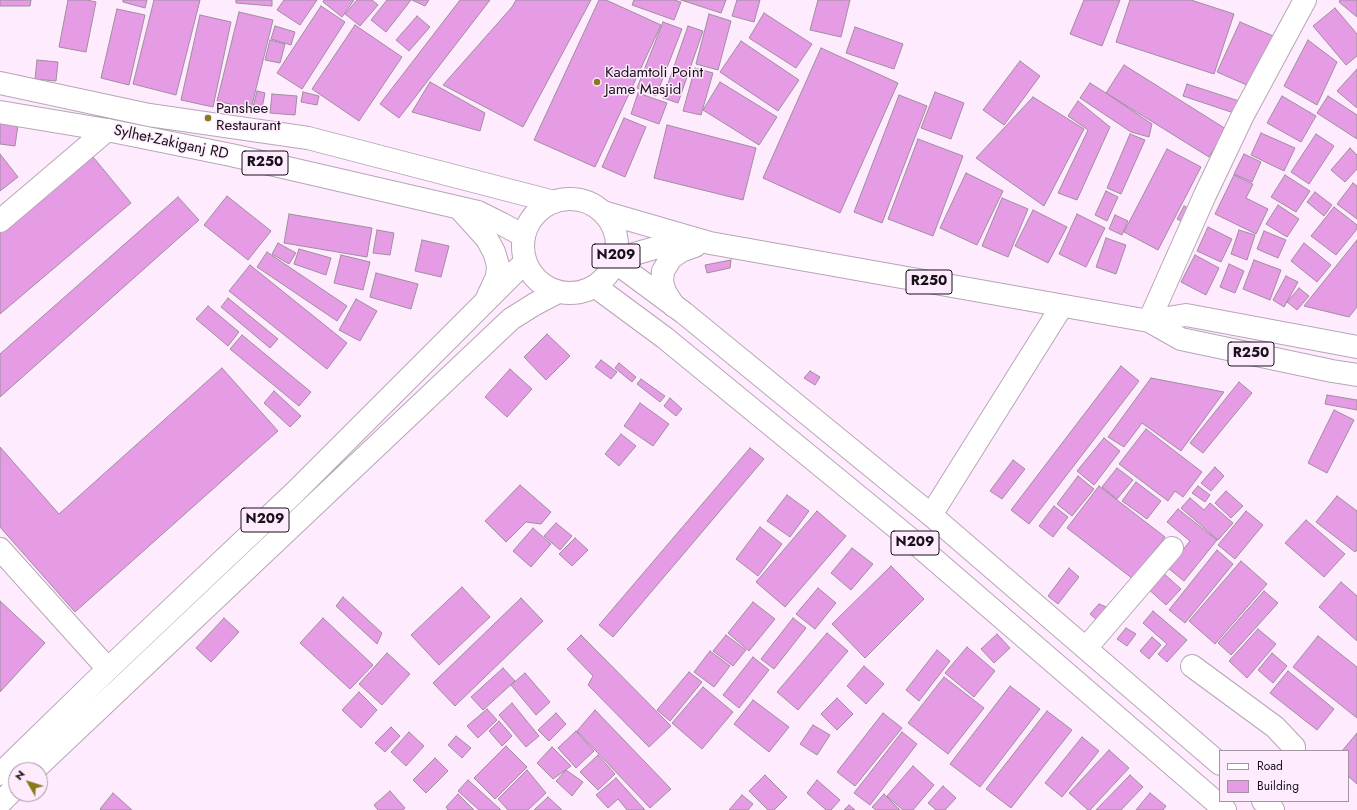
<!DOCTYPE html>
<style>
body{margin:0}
#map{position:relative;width:1357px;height:810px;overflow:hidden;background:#feecfe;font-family:Jost,sans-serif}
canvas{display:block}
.legend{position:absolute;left:1219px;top:750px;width:130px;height:52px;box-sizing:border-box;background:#feecfe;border:1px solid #a294a2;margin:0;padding:5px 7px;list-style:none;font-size:12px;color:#171117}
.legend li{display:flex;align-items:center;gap:8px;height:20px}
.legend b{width:20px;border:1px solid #a294a2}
.north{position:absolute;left:8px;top:762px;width:40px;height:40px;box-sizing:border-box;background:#feecfe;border:1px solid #a294a2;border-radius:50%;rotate:309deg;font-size:11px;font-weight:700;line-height:16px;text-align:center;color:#171117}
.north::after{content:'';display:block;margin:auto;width:14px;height:18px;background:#89791d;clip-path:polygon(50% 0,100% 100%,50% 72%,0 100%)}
</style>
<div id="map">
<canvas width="1357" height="810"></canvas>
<ul class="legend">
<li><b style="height:5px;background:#fff"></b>Road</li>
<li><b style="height:11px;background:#e59ce5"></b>Building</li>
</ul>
<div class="north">N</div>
</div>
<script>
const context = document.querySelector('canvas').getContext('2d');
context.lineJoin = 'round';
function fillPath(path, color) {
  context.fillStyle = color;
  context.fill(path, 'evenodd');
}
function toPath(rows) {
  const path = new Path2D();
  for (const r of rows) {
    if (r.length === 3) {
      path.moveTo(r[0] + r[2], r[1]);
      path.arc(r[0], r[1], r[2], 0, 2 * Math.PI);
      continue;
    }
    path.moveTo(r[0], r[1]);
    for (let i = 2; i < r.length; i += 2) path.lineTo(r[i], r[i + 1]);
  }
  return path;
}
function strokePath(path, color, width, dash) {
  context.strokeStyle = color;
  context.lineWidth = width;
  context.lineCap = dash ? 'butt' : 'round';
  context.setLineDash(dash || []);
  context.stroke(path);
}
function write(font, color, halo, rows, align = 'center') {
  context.font = font + ' Jost,sans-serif';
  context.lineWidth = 3;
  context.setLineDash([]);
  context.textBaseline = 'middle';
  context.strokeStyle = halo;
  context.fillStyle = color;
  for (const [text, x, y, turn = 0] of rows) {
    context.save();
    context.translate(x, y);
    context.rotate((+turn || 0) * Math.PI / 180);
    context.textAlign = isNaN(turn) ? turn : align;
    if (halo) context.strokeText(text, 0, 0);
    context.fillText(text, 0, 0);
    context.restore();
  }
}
const building = toPath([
 [0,0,31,0,30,6,0,6,0,0],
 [68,0,87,0,96,2,86,52,59,47,68,0],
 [123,0,147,0,145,8,123,2,123,0],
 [154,0,200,0,176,95,133,84,154,0],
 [236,0,272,0,272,6,236,3,236,0],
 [284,0,317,0,300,25,277,10,284,0],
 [324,0,354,0,342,17,323,2,324,0],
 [357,0,372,0,378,5,360,26,345,14,357,0],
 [387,0,411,0,386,32,371,20,387,0],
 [412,0,429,0,425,6,412,0],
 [460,0,490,0,399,118,380,104,460,0],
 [516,0,591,0,523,127,443,85,512,7,516,0],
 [599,0,606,0,661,25,595,167,534,140,599,0],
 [634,0,674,0,681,2,674,20,632,5,634,0],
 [681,0,726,0,721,13,681,0],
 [737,0,760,0,754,22,732,16,737,0],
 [818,0,850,0,841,37,810,30,818,0],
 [1084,0,1120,0,1102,46,1070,34,1084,0],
 [1130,0,1191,0,1234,14,1214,74,1116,42,1130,0],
 [1340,0,1357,0,1357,17,1339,2,1340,0],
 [321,6,345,22,302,89,277,73,321,6],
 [1335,8,1357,34,1357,56,1346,65,1313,26,1335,8],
 [117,9,145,15,129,85,101,78,117,9],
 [239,12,273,20,251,109,217,101,239,12],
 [764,13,812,44,796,68,749,38,764,13],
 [709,14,731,21,718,70,696,64,709,14],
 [200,15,231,22,213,107,181,100,200,15],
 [417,16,430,27,409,51,396,40,417,16],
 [663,22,682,29,656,96,637,88,663,22],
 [1240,22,1278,38,1256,89,1217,72,1240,22],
 [355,25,402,57,359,121,312,89,355,25],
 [275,26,295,32,291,45,271,39,275,26],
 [688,26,703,31,678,103,663,98,688,26],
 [855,27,903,44,894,69,846,53,855,27],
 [270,40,285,44,280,63,265,60,270,40],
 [1308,40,1337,62,1317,105,1284,86,1308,40],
 [741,41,799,80,778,111,720,72,741,41],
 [821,48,898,83,840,213,763,178,821,48],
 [37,60,58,62,56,81,35,79,37,60],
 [1020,61,1040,76,1004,125,983,110,1020,61],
 [1124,65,1226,129,1209,157,1106,93,1124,65],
 [695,68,713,73,701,115,683,111,695,68],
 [1357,69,1357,108,1337,91,1357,69],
 [430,82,485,113,480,131,412,112,430,82],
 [720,82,777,117,759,145,703,110,720,82],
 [1090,83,1106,93,1152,124,1149,137,1131,132,1080,98,1090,83],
 [1187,84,1239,101,1234,113,1183,96,1187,84],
 [257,91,265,93,262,108,253,107,257,91],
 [303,92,319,96,317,105,301,102,303,92],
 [935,92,964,103,951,139,921,128,935,92],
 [638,93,667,103,659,124,631,114,638,93],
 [272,94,297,96,295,115,270,113,272,94],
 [899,95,927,106,882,223,854,212,899,95],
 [1282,96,1316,116,1301,142,1267,123,1282,96],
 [1328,96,1357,115,1357,139,1317,113,1328,96],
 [1033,97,1084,129,1044,206,976,158,1033,97],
 [1078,101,1110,127,1077,200,1058,193,1088,130,1068,116,1078,101],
 [624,118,646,127,625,177,602,167,624,118],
 [0,122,18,125,15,146,0,144,0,122],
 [667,125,756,148,743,200,654,178,667,125],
 [1261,133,1295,148,1284,171,1251,155,1261,133],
 [1130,134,1145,140,1121,194,1107,188,1130,134],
 [1316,134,1334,146,1309,184,1291,172,1316,134],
 [918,139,963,156,933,236,888,219,918,139],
 [1350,148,1357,155,1357,169,1345,182,1331,170,1350,148],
 [1167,149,1201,167,1158,250,1124,232,1167,149],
 [89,152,131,203,0,314,0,228,89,152],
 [0,154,18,177,0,191,0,154],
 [1244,154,1261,162,1252,182,1234,174,1244,154],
 [966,173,1003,191,977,245,940,228,966,173],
 [1234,175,1253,184,1246,198,1268,209,1256,234,1215,214,1234,175],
 [1285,175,1310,191,1296,212,1271,197,1285,175],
 [1353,183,1357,186,1357,219,1337,204,1353,183],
 [1106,191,1118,197,1107,221,1095,215,1106,191],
 [1315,192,1332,205,1324,216,1307,202,1315,192],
 [227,196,271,231,248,260,204,225,227,196],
 [178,197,199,220,0,397,0,354,178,197],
 [1002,198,1028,209,1008,257,982,246,1002,198],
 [1278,205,1299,219,1287,237,1266,224,1278,205],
 [1184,206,1196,212,1189,225,1177,219,1184,206],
 [1334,207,1357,225,1357,229,1336,255,1311,236,1334,207],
 [1033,210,1067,227,1048,263,1015,246,1033,210],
 [289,214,372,228,367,257,284,243,289,214],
 [1077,214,1105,228,1086,267,1059,254,1077,214],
 [1115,215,1128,221,1122,235,1109,229,1115,215],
 [1208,227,1232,239,1221,262,1197,251,1208,227],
 [377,230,394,233,390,255,373,253,377,230],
 [1239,230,1255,235,1247,260,1231,254,1239,230],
 [1264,231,1286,240,1278,258,1257,249,1264,231],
 [1106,238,1126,245,1116,274,1096,267,1106,238],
 [422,240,449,246,441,277,415,271,422,240],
 [1357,240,1357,307,1349,317,1304,306,1357,240],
 [278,243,296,253,289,264,272,254,278,243],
 [1304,243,1331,265,1317,282,1291,261,1304,243],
 [299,249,331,258,326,275,294,264,299,249],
 [267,252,347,306,337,321,257,267,267,252],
 [341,255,370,262,363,290,334,283,341,255],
 [1195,255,1219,268,1206,295,1181,282,1195,255],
 [731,260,730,268,707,273,705,265,731,260],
 [1254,260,1281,270,1270,300,1243,289,1254,260],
 [1229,264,1244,271,1235,293,1220,287,1229,264],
 [250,265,347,343,327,369,229,291,250,265],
 [376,273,418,284,411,309,370,297,376,273],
 [1286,276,1298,282,1284,307,1273,300,1286,276],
 [1299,288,1309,296,1297,310,1287,302,1299,288],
 [228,298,278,339,270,348,221,307,228,298],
 [356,299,377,311,360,341,339,330,356,299],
 [208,306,239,332,228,346,196,319,208,306],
 [547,334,570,356,546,380,524,357,547,334],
 [242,335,311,392,299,406,230,349,242,335],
 [601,360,617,372,611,379,595,367,601,360],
 [619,363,636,377,632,382,615,368,619,363],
 [1121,366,1139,381,1029,524,1011,510,1121,366],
 [222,368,278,431,75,612,0,527,0,447,59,514,222,368],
 [510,369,532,389,507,417,485,397,510,369],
 [810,371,820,377,815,385,804,378,810,371],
 [1151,378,1224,392,1181,451,1142,423,1124,447,1108,437,1151,378],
 [641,379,665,396,660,402,637,384,641,379],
 [1239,382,1252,393,1203,453,1190,443,1239,382],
 [274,391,301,416,290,427,264,403,274,391],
 [1327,395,1357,400,1357,410,1325,404,1327,395],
 [670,398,682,409,676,416,664,406,670,398],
 [640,403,669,424,653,446,624,426,640,403],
 [1334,410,1354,420,1327,473,1308,463,1334,410],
 [1146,429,1202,472,1183,497,1175,491,1168,501,1119,464,1146,429],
 [621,434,636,446,619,466,605,454,621,434],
 [1104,438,1120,451,1094,485,1077,471,1104,438],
 [750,448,764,459,613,637,599,625,750,448],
 [1013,460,1025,469,1002,499,990,491,1013,460],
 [1215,467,1224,476,1211,491,1201,483,1215,467],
 [1117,468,1133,480,1117,499,1102,487,1117,468],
 [1078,476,1094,489,1072,516,1057,504,1078,476],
 [1136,482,1161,501,1147,519,1122,501,1136,482],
 [520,485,551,512,541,524,526,522,506,542,485,521,520,485],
 [1099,486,1165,537,1133,579,1067,528,1099,486],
 [1198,486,1210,495,1205,502,1192,493,1198,486],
 [1226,491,1243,506,1231,518,1215,503,1226,491],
 [787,495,809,511,790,537,767,521,787,495],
 [1337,496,1357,511,1357,550,1355,552,1316,522,1337,496],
 [1190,498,1204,510,1210,503,1233,523,1218,540,1181,508,1190,498],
 [1054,506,1068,517,1053,537,1039,526,1054,506],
 [1178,509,1217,540,1184,581,1168,568,1190,541,1167,522,1178,509],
 [817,511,846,536,785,607,756,582,817,511],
 [1246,511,1263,525,1235,559,1218,545,1246,511],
 [1306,520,1345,554,1324,577,1285,543,1306,520],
 [556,523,572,536,560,550,544,536,556,523],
 [760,527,782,544,758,576,736,559,760,527],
 [533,528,551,544,531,567,513,551,533,528],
 [575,538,588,550,572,566,559,554,575,538],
 [852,548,873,564,851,590,831,573,852,548],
 [1217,550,1233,564,1185,623,1169,610,1217,550],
 [1241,561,1267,584,1215,644,1189,621,1241,561],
 [891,566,924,599,865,658,832,624,891,566],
 [1069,568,1079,577,1058,604,1048,596,1069,568],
 [1161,571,1181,589,1166,605,1146,587,1161,571],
 [1341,582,1357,596,1357,641,1319,607,1341,582],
 [462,587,490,617,439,665,411,635,462,587],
 [818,588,836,603,815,629,796,614,818,588],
 [1264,591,1278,603,1231,655,1218,643,1264,591],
 [343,597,382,633,377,644,336,606,343,597],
 [521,598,543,621,455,706,433,683,521,598],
 [0,601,45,643,0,692,0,601],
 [753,602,775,619,749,651,728,633,753,602],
 [1099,604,1109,608,1098,621,1090,614,1099,604],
 [1153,611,1187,640,1167,662,1158,654,1167,644,1143,623,1153,611],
 [224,618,239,632,211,662,196,648,224,618],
 [323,618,373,665,350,689,300,643,323,618],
 [793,618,806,628,774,669,761,659,793,618],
 [1126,628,1136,634,1127,646,1117,639,1126,628],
 [1258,629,1276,644,1247,678,1229,661,1258,629],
 [827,633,848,651,798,710,777,692,827,633],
 [997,634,1010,648,994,663,981,649,997,634],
 [581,635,671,726,649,747,588,685,593,676,567,649,581,635],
 [726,635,746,650,733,666,713,651,726,635],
 [1318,636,1357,667,1357,718,1293,667,1318,636],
 [1152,637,1161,645,1149,659,1140,651,1152,637],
 [967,647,995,671,974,697,945,673,967,647],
 [937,650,950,661,919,701,906,690,937,650],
 [710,651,730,666,714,687,694,672,710,651],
 [387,653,410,674,382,705,359,684,387,653],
 [1272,653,1287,666,1273,683,1258,670,1272,653],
 [753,657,769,670,739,708,723,695,753,657],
 [864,666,884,684,866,704,847,686,864,666],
 [503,668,515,681,483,710,471,697,503,668],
 [1288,671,1334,709,1317,730,1270,693,1288,671],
 [689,672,702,682,670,721,657,710,689,672],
 [525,673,550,702,536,715,511,685,525,673],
 [944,677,984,708,948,754,908,723,944,677],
 [1010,686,1040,709,980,787,950,764,1010,686],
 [703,687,733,712,702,749,672,723,703,687],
 [359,692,377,710,361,728,342,710,359,692],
 [837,698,853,714,837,730,821,714,837,698],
 [753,700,789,727,769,752,734,724,753,700],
 [512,703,539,736,526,747,499,715,512,703],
 [487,709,497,720,478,738,467,726,487,709],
 [595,710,671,789,650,808,577,731,595,710],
 [1047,711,1072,730,1011,808,986,789,1047,711],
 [556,713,566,724,549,741,538,730,556,713],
 [883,713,902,728,855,786,837,772,883,713],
 [499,721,512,736,502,746,489,731,499,721],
 [813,725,830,735,817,755,800,744,813,725],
 [391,727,400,736,385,752,375,743,391,727],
 [576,731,594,751,576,768,558,748,576,731],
 [409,732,424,746,406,766,391,752,409,732],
 [902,732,917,744,870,805,854,793,902,732],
 [1357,733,1357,784,1348,776,1348,751,1342,751,1357,733],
 [456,736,471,748,462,758,448,745,456,736],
 [1082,737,1099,751,1062,797,1045,783,1082,737],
 [506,746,527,767,495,799,474,778,506,746],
 [552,747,571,766,553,779,537,763,552,747],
 [1109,750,1129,768,1090,810,1088,810,1069,793,1109,750],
 [598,755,615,774,598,790,580,772,598,755],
 [435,758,448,771,426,793,413,780,435,758],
 [913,766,934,785,913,810,903,810,887,796,913,766],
 [527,770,546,793,528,810,508,810,498,799,527,770],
 [566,770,583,782,572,796,556,781,566,770],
 [765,775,787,797,774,810,768,810,749,791,765,775],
 [1130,775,1143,787,1121,810,1096,810,1130,775],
 [616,778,645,810,627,810,618,799,608,808,596,795,616,778],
 [468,780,501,810,479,810,458,791,468,780],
 [817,780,840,800,831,810,826,810,807,793,817,780],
 [943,786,956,798,945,810,936,810,928,803,943,786],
 [390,791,405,808,403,810,378,810,374,805,390,791],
 [113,793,132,810,101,810,100,809,113,793],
 [1150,793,1166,806,1163,810,1136,810,1150,793],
 [458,794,474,810,448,810,446,807,458,794],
 [884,794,900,810,876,810,872,807,884,794],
 [742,795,753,804,748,810,729,810,742,795],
 [548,797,562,810,534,810,548,797],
 [849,805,855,810,844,810,849,805]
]);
fillPath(building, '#e59ce5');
strokePath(building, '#9e8e9d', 1);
const minor = toPath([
 [0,221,107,130],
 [1149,321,1205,195,1243,115,1305,0],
 [931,515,1062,306],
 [0,549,108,669],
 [1086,648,1172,548],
 [1192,666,1275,727,1294,747,1294,751]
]);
const major = toPath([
 [0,83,149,115,308,138,554,202],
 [0,112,107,130,231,155,478,212,502,224,524,236],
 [603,212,710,243,1149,321,1186,315,1357,347],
 [615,262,627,256,655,248,670,245,693,243],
 [674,306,665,292,662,282,663,271,671,258,681,251,695,246],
 [1149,321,1181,339,1332,371,1357,375]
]);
const highway = toPath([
 [570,246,47],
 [459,208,487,239,494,252,498,265,497,277,488,296],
 [615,262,684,313,931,515,1220,764],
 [596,287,665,338,914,542,1225,810],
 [34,770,511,319,535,304,558,292],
 [0,774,108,669,294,493,525,262],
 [1263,801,1273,810],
 [0,803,16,787]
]);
strokePath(minor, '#b6a6b6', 24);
strokePath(major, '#b6a6b6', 24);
strokePath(highway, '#b6a6b6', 24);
strokePath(minor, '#fff', 22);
strokePath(major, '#fff', 22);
strokePath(highway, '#fff', 22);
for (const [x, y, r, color] of [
 [597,82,4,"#89791d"],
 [208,118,4,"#89791d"]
]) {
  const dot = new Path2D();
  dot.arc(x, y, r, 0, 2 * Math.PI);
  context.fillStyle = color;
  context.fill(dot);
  strokePath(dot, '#feecfe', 1.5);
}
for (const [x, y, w] of [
 [265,163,46],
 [616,256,48],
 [929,282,46],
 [1251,354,46],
 [265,520,48],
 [915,543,48]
]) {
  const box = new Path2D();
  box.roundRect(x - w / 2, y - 12, w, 24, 3);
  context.fillStyle = '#feecfe';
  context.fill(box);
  strokePath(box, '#171117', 1);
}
write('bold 14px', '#171117', null, [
 ["R250",265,163],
 ["N209",616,256],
 ["R250",929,282],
 ["R250",1251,354],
 ["N209",265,520],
 ["N209",915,543]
]);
write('15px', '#171117', '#feecfe', [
 ["Kadamtoli Point",605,73],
 ["Jame Masjid",605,90],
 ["Panshee",216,109],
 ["Restaurant",216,126]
], 'left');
write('15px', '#171117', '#feecfe', [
 ["Sylhet-Zakiganj RD",171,143,12]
]);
</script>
